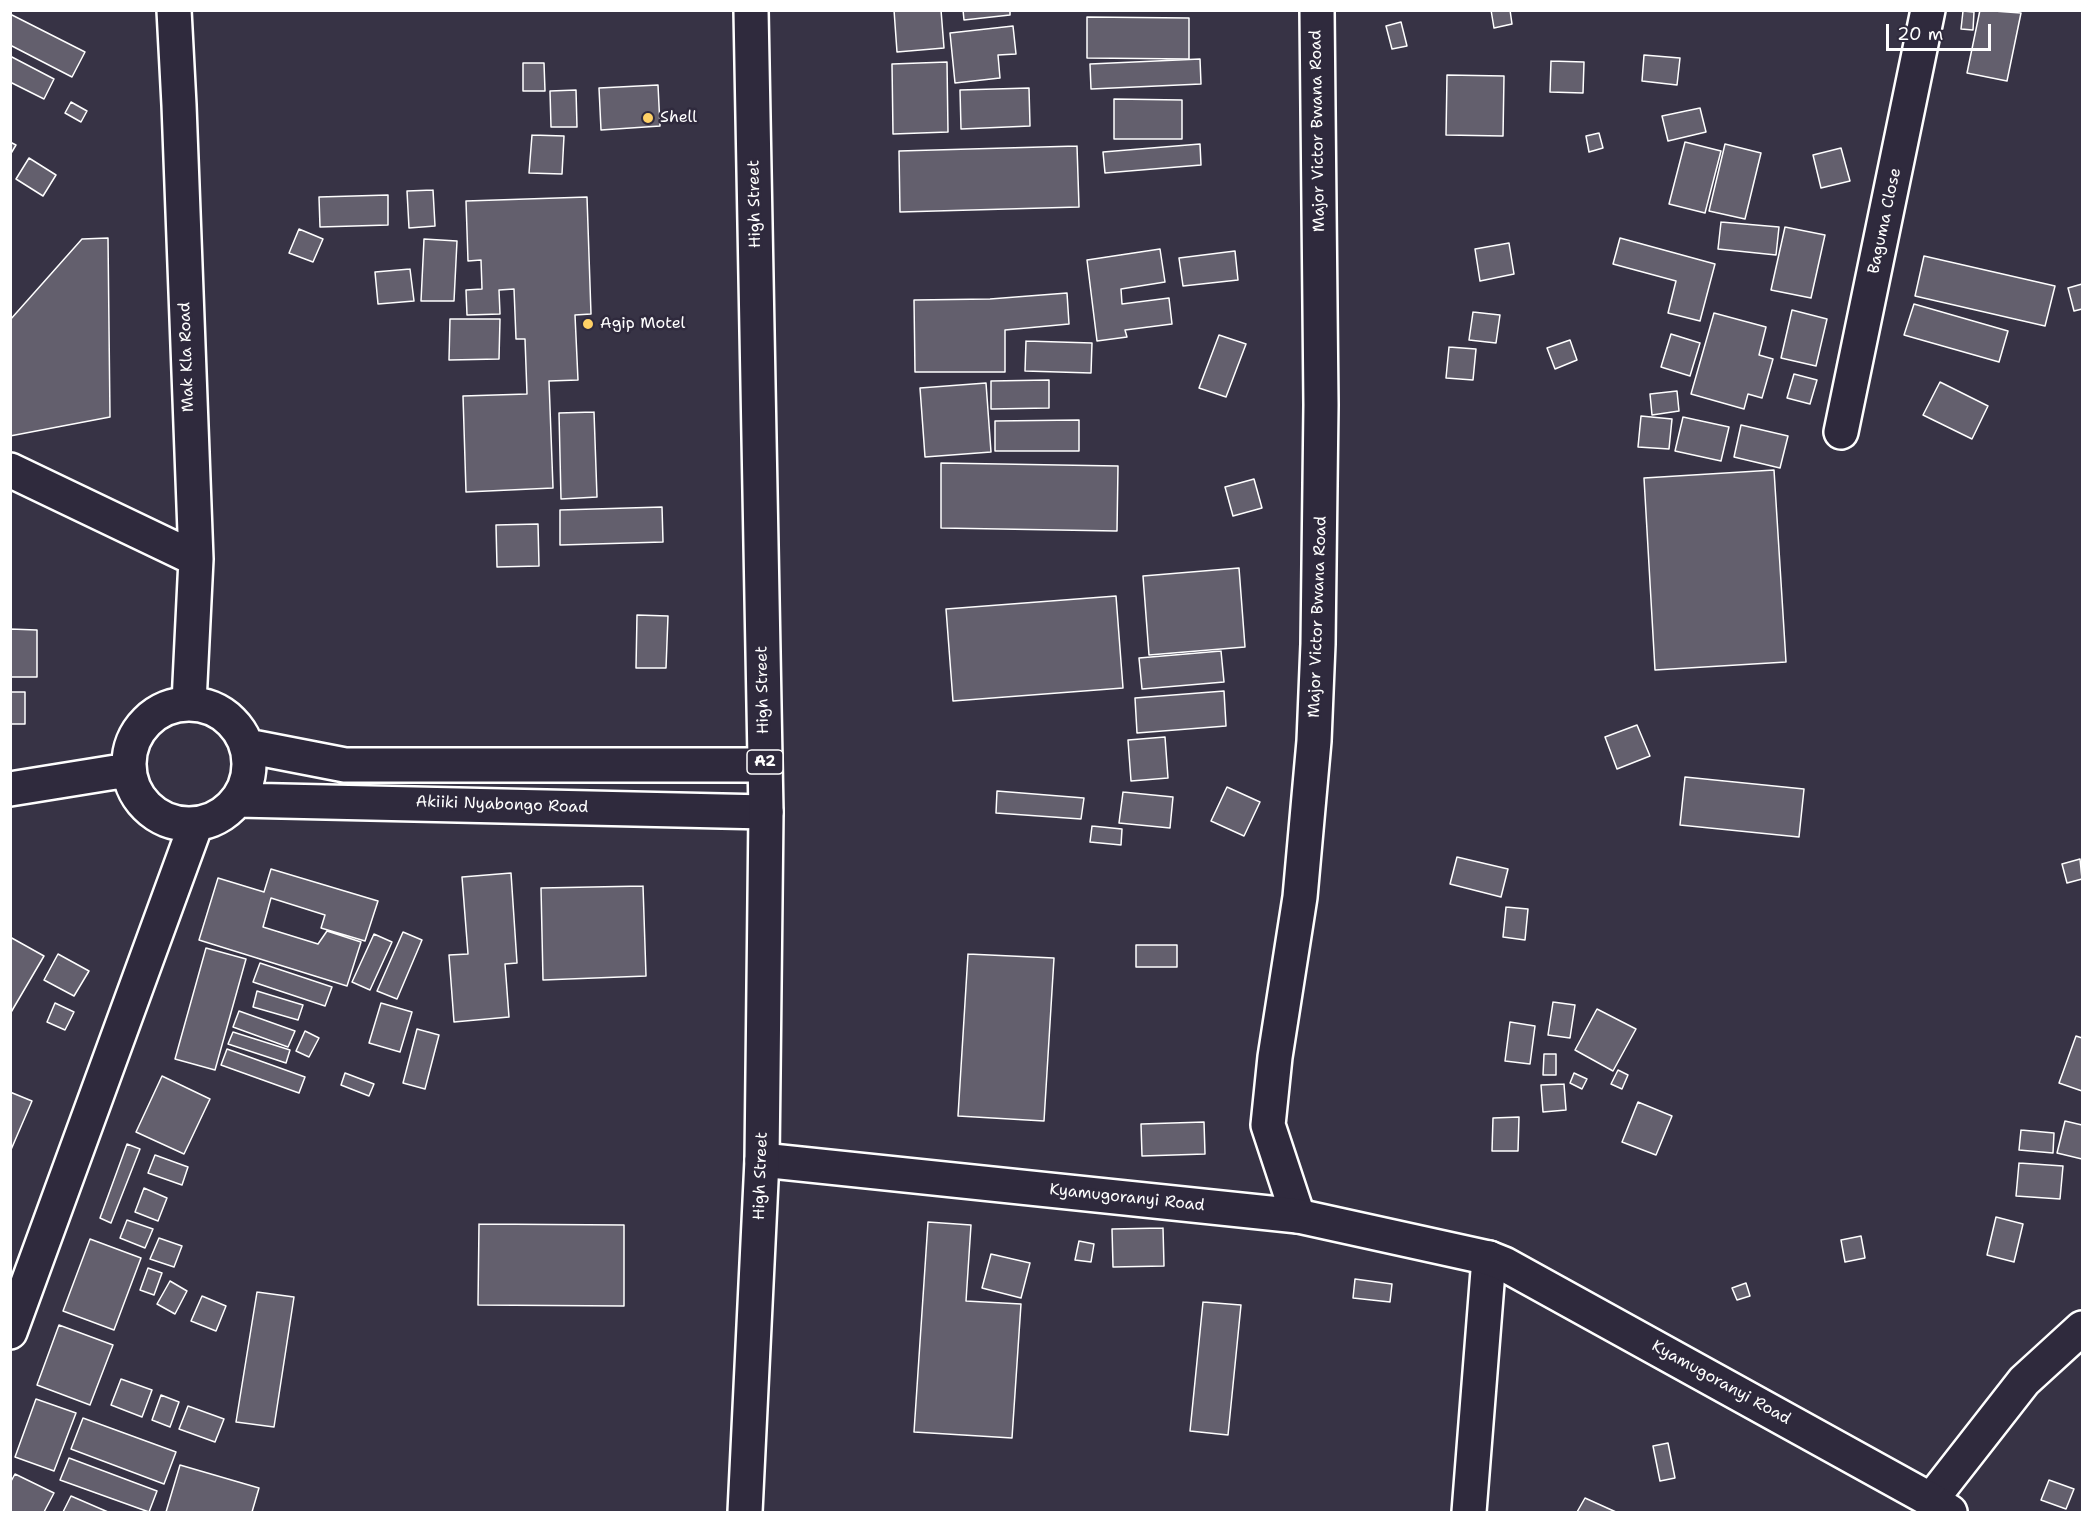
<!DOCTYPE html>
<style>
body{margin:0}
#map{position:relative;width:2093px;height:1523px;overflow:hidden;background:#373345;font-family:"Shantell Sans",sans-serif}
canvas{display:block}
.frame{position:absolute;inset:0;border:12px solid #fff;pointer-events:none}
.scale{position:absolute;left:1886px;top:24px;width:105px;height:27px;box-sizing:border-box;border:3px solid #fff;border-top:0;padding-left:8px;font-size:18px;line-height:21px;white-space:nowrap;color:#fff;-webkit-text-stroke:4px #2f2a3d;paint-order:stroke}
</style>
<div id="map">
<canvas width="2093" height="1523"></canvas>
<div class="frame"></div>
<div class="scale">20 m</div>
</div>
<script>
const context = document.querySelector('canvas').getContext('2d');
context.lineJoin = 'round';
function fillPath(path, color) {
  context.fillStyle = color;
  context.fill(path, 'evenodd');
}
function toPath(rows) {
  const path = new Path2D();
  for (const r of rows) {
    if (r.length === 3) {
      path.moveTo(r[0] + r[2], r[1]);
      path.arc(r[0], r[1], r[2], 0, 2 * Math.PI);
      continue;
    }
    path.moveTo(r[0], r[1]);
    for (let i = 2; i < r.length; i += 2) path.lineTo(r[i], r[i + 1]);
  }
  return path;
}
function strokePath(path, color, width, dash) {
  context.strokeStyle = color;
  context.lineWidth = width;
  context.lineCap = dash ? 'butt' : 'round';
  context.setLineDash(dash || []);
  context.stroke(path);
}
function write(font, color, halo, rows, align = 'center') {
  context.font = font + ' "Shantell Sans",sans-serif';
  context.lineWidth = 5;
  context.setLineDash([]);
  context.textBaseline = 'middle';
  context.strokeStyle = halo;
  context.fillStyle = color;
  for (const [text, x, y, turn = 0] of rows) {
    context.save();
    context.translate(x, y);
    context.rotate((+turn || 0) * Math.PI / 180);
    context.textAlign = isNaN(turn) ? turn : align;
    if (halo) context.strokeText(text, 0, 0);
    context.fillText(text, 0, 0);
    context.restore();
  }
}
const building = toPath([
 [894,10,941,10,944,48,897,52,894,10],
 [963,10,1010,10,1010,15,964,20,963,10],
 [1491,10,1510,10,1512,24,1494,28,1491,10],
 [1980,10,2021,13,2007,81,1967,73,1980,10],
 [1963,11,1974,12,1973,30,1961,29,1963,11],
 [10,14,85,52,72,77,10,45,10,14],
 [1087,17,1189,18,1189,59,1087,58,1087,17],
 [1401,22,1407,46,1392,49,1386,26,1401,22],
 [1013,26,1016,54,998,55,1000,78,955,83,950,33,1013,26],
 [1644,55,1680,58,1677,85,1642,81,1644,55],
 [10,56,54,79,44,99,10,82,10,56],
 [1200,59,1201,84,1091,89,1090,64,1200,59],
 [1551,61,1584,62,1583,93,1550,92,1551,61],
 [947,62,948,132,893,134,892,64,947,62],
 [523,63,544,63,545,91,523,91,523,63],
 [1447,75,1504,76,1503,136,1446,135,1447,75],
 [658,85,660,126,601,130,599,88,658,85],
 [1029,88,1030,126,961,129,960,90,1029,88],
 [576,90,577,127,551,127,550,91,576,90],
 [1114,99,1182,100,1182,139,1114,139,1114,99],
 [71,102,87,111,81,122,65,113,71,102],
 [1700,108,1706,132,1668,141,1662,116,1700,108],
 [1599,133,1603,148,1589,152,1586,136,1599,133],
 [532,135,564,136,562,174,529,173,532,135],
 [10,142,16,145,10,155,10,142],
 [1685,142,1721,151,1705,213,1669,204,1685,142],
 [1200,144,1201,165,1105,173,1103,152,1200,144],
 [1725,144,1761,153,1745,219,1709,211,1725,144],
 [1077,146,1079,207,900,212,899,151,1077,146],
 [1841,148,1850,181,1821,188,1813,155,1841,148],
 [29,158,56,175,43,196,16,179,29,158],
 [433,190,435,226,409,228,407,191,433,190],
 [388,195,388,225,320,227,319,197,388,195],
 [587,197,591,314,575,315,578,380,549,381,553,488,466,492,463,396,527,394,525,339,516,339,514,289,499,290,500,314,467,315,466,290,482,289,481,260,468,261,466,201,587,197],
 [1721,222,1779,227,1776,255,1718,249,1721,222],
 [1785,227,1825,235,1811,298,1771,290,1785,227],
 [299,229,323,239,313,262,289,253,299,229],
 [108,238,110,417,10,436,10,320,82,239,108,238],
 [1620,238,1715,264,1700,321,1668,313,1676,281,1613,264,1620,238],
 [424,239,457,241,454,301,421,301,424,239],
 [1509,243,1514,274,1480,281,1475,249,1509,243],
 [1160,249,1165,282,1121,289,1122,304,1169,298,1172,324,1125,330,1127,337,1097,341,1087,260,1160,249],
 [1235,251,1238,280,1183,286,1179,258,1235,251],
 [1924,256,2055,286,2045,326,1915,296,1924,256],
 [410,269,414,301,378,304,375,272,410,269],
 [2082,284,2082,309,2074,311,2068,288,2082,284],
 [1067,293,1069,324,1005,330,1005,372,915,372,914,300,990,299,1067,293],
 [1914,304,2008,331,1999,362,1904,335,1914,304],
 [1792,310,1827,319,1816,366,1781,358,1792,310],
 [1473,312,1500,315,1496,343,1469,340,1473,312],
 [1714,313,1766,327,1759,355,1773,359,1762,398,1748,394,1744,409,1691,394,1714,313],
 [450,319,500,319,499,359,449,360,450,319],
 [1671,334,1700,343,1690,376,1661,367,1671,334],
 [1219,335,1246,344,1226,397,1199,388,1219,335],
 [1570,340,1577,360,1555,369,1547,348,1570,340],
 [1026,341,1092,343,1091,373,1025,371,1026,341],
 [1449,347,1476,349,1473,380,1446,378,1449,347],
 [1794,374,1817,380,1810,404,1787,398,1794,374],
 [1049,380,1049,408,991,409,991,381,1049,380],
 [1940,382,1988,406,1972,439,1923,415,1940,382],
 [986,383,991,452,925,457,920,388,986,383],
 [1677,391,1679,411,1652,415,1650,394,1677,391],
 [594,412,597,497,561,499,559,413,594,412],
 [1641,416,1672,419,1669,449,1638,447,1641,416],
 [1683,417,1729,427,1721,461,1675,451,1683,417],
 [1079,420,1079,451,995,451,995,421,1079,420],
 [1741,425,1788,436,1780,468,1734,457,1741,425],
 [941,463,1118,466,1117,531,941,528,941,463],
 [1774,470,1786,662,1655,670,1644,478,1774,470],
 [1254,479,1262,508,1233,516,1225,487,1254,479],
 [662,507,663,542,560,545,560,510,662,507],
 [538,524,539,566,497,567,496,525,538,524],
 [1239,568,1245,647,1149,655,1143,576,1239,568],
 [1116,596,1123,688,953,701,946,609,1116,596],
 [637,615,668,616,666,668,636,668,637,615],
 [10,629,37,630,37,677,10,677,10,629],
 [1221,651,1224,682,1142,689,1139,658,1221,651],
 [1224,691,1226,726,1137,733,1135,698,1224,691],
 [10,692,25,692,25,724,10,724,10,692],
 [1637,725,1650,756,1617,769,1605,737,1637,725],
 [1165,737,1168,778,1131,781,1128,740,1165,737],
 [1685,777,1804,789,1799,837,1680,825,1685,777],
 [1227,787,1260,802,1244,836,1211,821,1227,787],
 [997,791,1084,798,1081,819,996,813,997,791],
 [1123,792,1173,797,1170,828,1119,823,1123,792],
 [1092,826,1122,829,1121,845,1090,842,1092,826],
 [1457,857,1508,869,1501,897,1450,884,1457,857],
 [2080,859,2082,879,2067,883,2062,864,2080,859],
 [271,869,378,901,365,941,321,928,325,915,271,898,263,927,318,944,327,931,361,942,347,986,199,940,218,878,264,892,271,869],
 [511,873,517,963,505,964,509,1017,454,1022,449,955,468,954,462,877,511,873],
 [643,886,646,976,543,980,541,888,643,886],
 [1506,907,1528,909,1525,940,1503,937,1506,907],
 [403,932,422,940,397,999,377,991,403,932],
 [374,934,392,942,370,990,352,982,374,934],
 [10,937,44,956,10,1014,10,937],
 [1136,945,1177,945,1177,967,1136,967,1136,945],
 [206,948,246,959,215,1070,175,1059,206,948],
 [58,954,89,971,74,996,44,980,58,954],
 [968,954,1054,958,1044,1121,958,1116,968,954],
 [260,963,332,987,325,1006,253,982,260,963],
 [257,991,303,1005,298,1020,253,1007,257,991],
 [1553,1002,1575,1005,1570,1038,1548,1035,1553,1002],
 [55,1003,74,1012,65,1030,47,1022,55,1003],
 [381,1003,412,1012,400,1052,369,1043,381,1003],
 [1597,1009,1636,1029,1613,1071,1575,1050,1597,1009],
 [239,1011,295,1031,288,1047,233,1027,239,1011],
 [1510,1022,1535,1026,1530,1064,1505,1061,1510,1022],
 [417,1029,439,1035,425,1089,403,1083,417,1029],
 [305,1031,319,1038,309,1057,296,1051,305,1031],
 [233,1032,290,1050,286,1063,228,1044,233,1032],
 [2076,1036,2082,1038,2082,1091,2059,1083,2076,1036],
 [227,1049,305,1077,299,1093,221,1065,227,1049],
 [1544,1054,1556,1054,1556,1075,1543,1075,1544,1054],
 [1618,1070,1628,1075,1622,1089,1611,1084,1618,1070],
 [345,1073,374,1084,369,1096,341,1085,345,1073],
 [1574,1073,1587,1079,1582,1089,1570,1083,1574,1073],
 [162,1076,210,1099,184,1154,136,1132,162,1076],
 [1564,1084,1566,1110,1543,1112,1541,1085,1564,1084],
 [10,1092,32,1101,10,1152,10,1092],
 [1638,1102,1672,1116,1656,1155,1622,1142,1638,1102],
 [1519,1117,1518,1151,1492,1151,1493,1118,1519,1117],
 [2065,1121,2082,1125,2082,1159,2057,1153,2065,1121],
 [1204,1122,1205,1154,1142,1156,1141,1124,1204,1122],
 [2021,1130,2054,1133,2053,1153,2019,1150,2021,1130],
 [127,1144,140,1149,111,1223,100,1218,127,1144],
 [155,1155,188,1167,182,1185,148,1173,155,1155],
 [2019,1163,2063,1166,2060,1199,2016,1196,2019,1163],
 [144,1188,167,1198,158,1221,135,1212,144,1188],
 [1996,1217,2023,1224,2014,1262,1987,1255,1996,1217],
 [127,1220,153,1229,145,1248,120,1238,127,1220],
 [928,1222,971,1225,966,1301,1021,1304,1012,1438,914,1432,928,1222],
 [479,1224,624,1225,624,1306,478,1305,479,1224],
 [1163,1228,1164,1266,1113,1267,1112,1229,1163,1228],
 [1861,1236,1865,1258,1845,1262,1841,1240,1861,1236],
 [159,1238,182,1246,174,1267,150,1259,159,1238],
 [90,1239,141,1258,114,1330,63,1311,90,1239],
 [1079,1241,1094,1244,1091,1262,1075,1260,1079,1241],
 [991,1254,1030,1263,1021,1298,982,1288,991,1254],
 [148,1268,162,1273,154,1295,140,1290,148,1268],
 [1355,1279,1392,1284,1390,1302,1353,1298,1355,1279],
 [170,1281,187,1291,175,1314,157,1304,170,1281],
 [1746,1283,1750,1296,1737,1300,1732,1288,1746,1283],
 [257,1292,294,1297,274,1427,236,1422,257,1292],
 [202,1296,226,1306,216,1331,191,1321,202,1296],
 [1203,1302,1241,1305,1228,1435,1190,1431,1203,1302],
 [59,1325,113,1345,90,1405,37,1385,59,1325],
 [121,1379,152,1390,142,1417,111,1405,121,1379],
 [161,1395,179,1402,170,1427,152,1420,161,1395],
 [36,1399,76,1413,54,1471,15,1457,36,1399],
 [188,1406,224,1419,215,1442,179,1429,188,1406],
 [83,1418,176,1452,164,1484,71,1449,83,1418],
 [1668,1443,1675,1478,1660,1481,1653,1446,1668,1443],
 [69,1458,157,1491,149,1512,60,1480,69,1458],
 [180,1465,259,1488,252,1512,166,1512,180,1465],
 [15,1474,54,1493,44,1512,10,1512,10,1483,15,1474],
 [2049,1480,2074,1489,2066,1509,2041,1500,2049,1480],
 [71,1496,108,1512,63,1512,71,1496],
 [1585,1498,1616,1512,1577,1512,1585,1498]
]);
fillPath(building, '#635f6d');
strokePath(building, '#fff', 1.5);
const street = toPath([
 [174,10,179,105,196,559,189,703],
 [1841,432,1928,10],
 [10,470,196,559],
 [189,764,60],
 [247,746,345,765,765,765],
 [10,789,128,770],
 [238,800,766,812],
 [1298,1216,1268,1125,1275,1057,1300,897,1314,741,1318,644,1321,405,1317,10],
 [10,1332,196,824],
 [1931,1500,2024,1381,2082,1328],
 [1469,1512,1489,1258]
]);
const secondary = toPath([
 [762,1160,1298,1216,1489,1258,1504,1264,1931,1500,1950,1512]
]);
const primary = toPath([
 [745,1512,762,1160,766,812,751,10]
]);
strokePath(street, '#fff', 38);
strokePath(secondary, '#fff', 38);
strokePath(primary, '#fff', 38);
strokePath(street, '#2f2a3d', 33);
strokePath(secondary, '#2f2a3d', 33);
strokePath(primary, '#2f2a3d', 33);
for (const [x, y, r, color] of [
 [648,118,6,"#ffd166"],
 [588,324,6,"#ffd166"]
]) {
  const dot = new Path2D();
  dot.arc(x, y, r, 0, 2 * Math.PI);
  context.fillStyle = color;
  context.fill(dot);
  strokePath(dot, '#2f2a3d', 2);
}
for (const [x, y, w] of [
 [765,762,36]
]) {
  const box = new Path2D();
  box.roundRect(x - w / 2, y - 12, w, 24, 4.5);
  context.fillStyle = '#2f2a3d';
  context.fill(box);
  strokePath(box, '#fff', 1.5);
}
write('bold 15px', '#fff', null, [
 ["A2",765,762]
]);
write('16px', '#fff', '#2f2a3d', [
 ["Shell",660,118],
 ["Agip Motel",600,324]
], 'left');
write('16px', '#fff', '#2f2a3d', [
 ["Major Victor Bwana Road",1318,131,-91],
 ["High Street",755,204,-91],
 ["Baguma Close",1885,221,-78],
 ["Mak Kla Road",187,357,-92],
 ["Major Victor Bwana Road",1318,617,-88],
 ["High Street",763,690,-91],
 ["Akiiki Nyabongo Road",502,805,2],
 ["High Street",761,1176,-88],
 ["Kyamugoranyi Road",1127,1198,6],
 ["Kyamugoranyi Road",1721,1383,29]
]);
</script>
